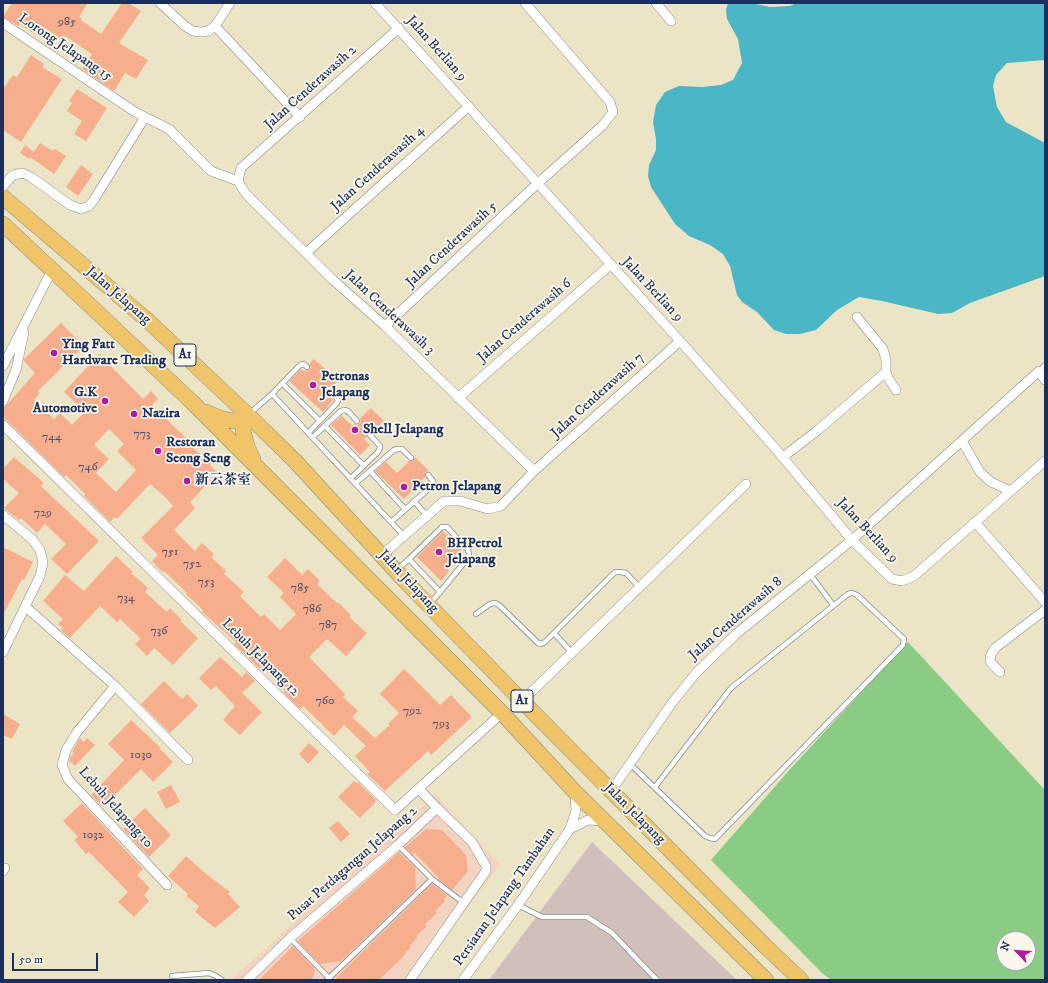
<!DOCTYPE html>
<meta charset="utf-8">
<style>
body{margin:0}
#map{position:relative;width:1048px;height:983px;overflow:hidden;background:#ece5c5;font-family:"IM FELL DW Pica",serif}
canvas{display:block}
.frame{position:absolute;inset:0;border:4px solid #1b2f5e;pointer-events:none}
.north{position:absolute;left:996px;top:931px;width:40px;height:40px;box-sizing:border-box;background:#fbf7ec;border:1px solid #a1a7b3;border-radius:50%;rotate:295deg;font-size:11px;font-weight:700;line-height:16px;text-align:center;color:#1b2f5e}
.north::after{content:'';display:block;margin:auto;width:14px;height:18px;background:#b5179e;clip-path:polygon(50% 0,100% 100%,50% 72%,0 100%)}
.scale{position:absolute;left:12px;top:953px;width:86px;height:18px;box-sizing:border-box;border:2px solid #1b2f5e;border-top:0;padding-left:5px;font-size:12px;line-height:14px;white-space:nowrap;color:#1b2f5e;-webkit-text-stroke:3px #fbf7ec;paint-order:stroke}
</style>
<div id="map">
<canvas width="1048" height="983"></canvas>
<div class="frame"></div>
<div class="north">N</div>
<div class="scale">50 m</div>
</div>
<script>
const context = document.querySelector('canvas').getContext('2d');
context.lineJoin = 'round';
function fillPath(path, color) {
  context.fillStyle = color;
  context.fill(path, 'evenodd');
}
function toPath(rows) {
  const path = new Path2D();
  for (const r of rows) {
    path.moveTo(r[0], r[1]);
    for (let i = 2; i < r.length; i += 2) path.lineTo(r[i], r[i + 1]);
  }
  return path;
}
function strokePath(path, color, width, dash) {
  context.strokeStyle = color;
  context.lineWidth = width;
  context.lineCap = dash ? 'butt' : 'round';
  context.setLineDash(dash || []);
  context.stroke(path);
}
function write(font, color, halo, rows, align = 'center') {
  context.font = font + ' "IM FELL DW Pica","Noto Serif SC",serif';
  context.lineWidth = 3.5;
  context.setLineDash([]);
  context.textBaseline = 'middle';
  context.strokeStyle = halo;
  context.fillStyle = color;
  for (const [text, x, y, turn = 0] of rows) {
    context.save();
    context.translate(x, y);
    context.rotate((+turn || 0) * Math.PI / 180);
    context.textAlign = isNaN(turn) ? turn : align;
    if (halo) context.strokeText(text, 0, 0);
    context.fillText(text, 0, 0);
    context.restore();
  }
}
fillPath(toPath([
 [435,794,500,865,413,980,231,980]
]), '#f4d3c0');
fillPath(toPath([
 [592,842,737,980,489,980]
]), '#d0c0bc');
fillPath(toPath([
 [908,642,1045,790,1045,980,831,980,822,973,711,860,792,767],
 [1004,939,1028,939,1028,963,1004,963]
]), '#8acc84');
fillPath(toPath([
 [728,3,751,3,770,7,790,6,796,3,1045,3,1045,60,1007,63,996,75,993,86,997,107,1006,122,1045,143,1045,276,970,303,952,313,938,314,882,301,859,297,837,310,816,330,800,334,786,334,774,330,757,312,742,302,737,295,730,266,723,254,710,245,689,236,675,224,651,187,648,176,649,165,656,150,656,139,653,122,656,105,665,92,679,86,702,87,721,85,733,80,742,63,738,39,727,19,726,10]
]), '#4ab6c6');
fillPath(toPath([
 [12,3,88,3,79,17,82,19,81,20,101,34,122,3,129,3,141,11,119,43,148,60,136,79,125,73,114,91,82,69,92,54,65,36,62,40,42,26,36,35,20,24,19,26,3,17],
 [31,55,44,64,42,67,62,79,21,142,3,130,3,89,13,75,17,77],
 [77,89,107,108,86,141,74,134,82,121,67,111,72,103,69,101],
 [40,143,53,151,55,149,66,156,54,174,30,157,29,159,20,153,25,145,34,152,32,154],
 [81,165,93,174,78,196,66,187],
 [61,323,84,346,38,391,40,393,34,400,54,419,60,413,72,425,85,412,64,392,99,354,143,399,151,391,158,399,152,405,189,441,188,443,203,457,206,453,214,461,210,465,218,473,190,502,195,508,174,530,195,551,202,543,214,554,211,557,226,571,224,574,244,592,240,596,261,617,264,614,280,630,296,614,280,597,284,593,267,577,285,558,302,575,308,569,320,581,317,584,338,604,339,603,351,615,349,617,367,633,346,656,327,639,309,657,345,694,343,697,358,711,352,717,375,738,390,725,388,724,399,713,380,694,404,669,440,705,451,695,472,717,431,755,428,751,385,791,367,774,370,772,355,756,366,746,344,725,334,736,303,706,300,709,283,692,285,691,266,671,263,672,234,644,236,642,202,612,203,610,186,594,187,593,164,571,162,572,152,561,158,555,141,538,173,506,164,496,150,484,117,519,115,517,110,522,84,496,85,494,66,475,64,477,3,417,3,409,35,373,24,361,24,359],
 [109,429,124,444,117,451,136,470,116,492,96,473,109,459,94,445],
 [314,359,338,380,332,387,329,385,326,387,327,392,326,394,333,400,323,412,289,381,301,369,304,371,309,370,311,368,309,364],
 [371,408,384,421,372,432,367,433,367,437,364,439,370,445,360,455,331,425,342,416,352,426,354,424,358,425,361,422,360,418],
 [14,457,44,483,41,486,99,541,67,574,51,559,66,544,45,524,37,533,21,518,19,520,4,508,19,493,3,479,3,469],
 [415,457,429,471,425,472,425,477,404,499,375,471,386,462,397,473,409,461,413,461],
 [443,531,462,549,445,567,449,571,441,581,417,557],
 [3,547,33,562,24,580,22,579,3,615],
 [116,556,133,572,131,573,148,588,145,592,167,612,170,608,182,620,180,621,198,638,173,665,154,648,147,656,135,644,141,639,120,619,117,622,100,606,70,638,61,630,63,628,58,624,63,619,43,601,65,575,84,591],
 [220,657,242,677,246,672,255,681,242,693,262,712,240,735,223,720,235,706,216,686,211,690,199,678],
 [164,681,182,699,187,694,198,706,170,733,141,704],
 [3,714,20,724,12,739,3,735],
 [131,720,161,748,160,749,173,762,153,782,141,769,103,807,91,795,124,760,108,744],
 [80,738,84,742,87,738,95,745,75,766,69,761,70,757,74,753,72,752],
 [309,743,319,752,308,764,299,754],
 [354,781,357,783,358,782,376,800,375,801,376,802,360,818,338,797],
 [171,785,180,802,166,809,157,792],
 [82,803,143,869,137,875,150,888,144,895,149,901,134,917,118,902,128,892,89,852,86,854,74,840,78,837,63,821],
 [145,808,171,835,149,857,123,829],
 [338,821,350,834,341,842,329,828],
 [426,829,442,830,466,855,468,871,452,890,438,879,439,878,414,852,414,856,405,847],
 [399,852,415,867,416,889,341,961,320,964,298,941],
 [186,856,205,873,230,892,228,894,240,907,215,928,195,912,199,906,186,896,188,894,168,876],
 [432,884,447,895,444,900,445,901,435,911,437,913,425,924,427,926,416,936,417,938,410,945,411,947,404,954,405,955,379,980,334,980],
 [293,946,315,969,313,977,310,980,259,980]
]), '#f7ae8d');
const service = toPath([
 [1039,371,1045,365],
 [282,383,320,421],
 [272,394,300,365,304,364,307,367],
 [249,414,272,394,404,536],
 [325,426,364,466],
 [309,432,336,404,338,401,337,398,329,389],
 [313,437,341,411,344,410,348,411,357,421],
 [370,471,405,509],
 [351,478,378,452,380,448,380,446,370,435],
 [356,483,394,450,398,449,402,449,411,458],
 [414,501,427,516],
 [391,522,433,485,433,481,428,475],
 [409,559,442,527,447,527,468,550,469,554,468,558,440,592],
 [397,570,409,559,440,592,430,604],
 [810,574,833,605],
 [476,614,490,604,495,603,499,605,538,643,541,644,545,642,554,633],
 [571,652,554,633,615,572,620,572,626,573,639,587],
 [629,763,705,836,710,838,715,839,903,645,904,639,857,595,852,593,848,594,731,688,655,787],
 [398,845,432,879,464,903],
 [518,905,542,917,587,917,612,933,657,980],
 [290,938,330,979],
 [172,976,209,973,216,976,222,980],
 [327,980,432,879]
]);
const minor = toPath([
 [160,3,185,26,193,31,201,32,208,31,215,26,230,3],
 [375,3,680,341,775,448,852,540,892,579,902,581,914,576,1045,461],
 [656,3,671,21],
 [3,23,135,112,169,129,211,171,238,181],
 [215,26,300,117],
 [399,28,241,168,238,181,246,194,333,280,385,326,534,471],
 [3,186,13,175,22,173,31,177,70,205,81,209,89,206,95,198,145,117],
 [306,253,469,106],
 [857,317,883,349,886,360,886,372,888,378,896,390],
 [385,326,537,184,602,126,613,112,610,102,525,3],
 [3,366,52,270],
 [458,398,610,265],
 [3,401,16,370,24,332],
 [3,425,395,810,502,713],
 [962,441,980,472,991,482,1011,491],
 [783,457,818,430,886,372],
 [3,515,32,539,40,550,43,563,40,576,3,652],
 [975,522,1045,602],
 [382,555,444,501,460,501,488,509,501,506,534,471,680,341],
 [26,607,115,686,188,760],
 [1000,672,991,663,990,659,991,654,995,648,1045,610],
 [115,686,77,732,66,750,62,765,68,779,167,885],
 [522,701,746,484],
 [419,789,437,808],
 [611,791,672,703,696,673,736,634,852,540,1039,371,1045,380],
 [570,829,588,820,604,821],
 [3,871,5,868],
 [247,980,290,938,398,845,437,808,472,842,486,866,486,871,410,980],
 [463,980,518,905,570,829,576,811,575,792]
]);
const primary = toPath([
 [3,197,146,319,248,415,295,461,406,582,522,701,765,946,801,980],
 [3,224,98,313,193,403,502,713,575,792,766,980],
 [206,412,220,418,232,421,242,419,248,415],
 [248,415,244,421,243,431,247,446,253,459]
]);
strokePath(service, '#848a92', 6);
strokePath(minor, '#848a92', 10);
strokePath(primary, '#848a92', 16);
strokePath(service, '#fff', 4.5);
strokePath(minor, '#fff', 9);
strokePath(primary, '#f0c469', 15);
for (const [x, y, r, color] of [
 [54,353,4,"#b5179e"],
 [313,385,4,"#b5179e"],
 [105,401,4,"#b5179e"],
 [134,414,4,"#b5179e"],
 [355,430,4,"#b5179e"],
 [158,451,4,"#b5179e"],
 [187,481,4,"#b5179e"],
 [404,487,4,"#b5179e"],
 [439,552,4,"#b5179e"]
]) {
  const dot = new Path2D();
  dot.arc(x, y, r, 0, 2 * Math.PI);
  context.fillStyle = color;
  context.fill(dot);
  strokePath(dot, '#fbf7ec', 1.5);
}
write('12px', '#524f6a', null, [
 ["985",67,23],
 ["773",142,435],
 ["744",52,438],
 ["746",88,468],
 ["729",43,514],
 ["751",170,553],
 ["752",192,565],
 ["753",206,583],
 ["785",300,589],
 ["734",126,599],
 ["786",312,610],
 ["787",328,626],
 ["736",159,632],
 ["760",325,702],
 ["792",412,712],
 ["793",441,725],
 ["1030",141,756],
 ["1032",93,836]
]);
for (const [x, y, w] of [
 [185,355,22],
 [522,701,22]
]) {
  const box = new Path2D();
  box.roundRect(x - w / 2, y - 11, w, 22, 3);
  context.fillStyle = '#fbf7ec';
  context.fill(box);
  strokePath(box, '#1b2f5e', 1);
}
write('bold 13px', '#1b2f5e', null, [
 ["A1",185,355],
 ["A1",522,701]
]);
write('14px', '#1b2f5e', '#fbf7ec', [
 ["Lorong Jelapang 15",65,48,34],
 ["Jalan Berlian 9",436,49,48],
 ["Jalan Cenderawasih 2",311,88,-42],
 ["Jalan Cenderawasih 4",378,169,-42],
 ["Jalan Cenderawasih 5",452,245,-43],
 ["Jalan Berlian 9",652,290,47],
 ["Jalan Jelapang",118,296,41],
 ["Jalan Cenderawasih 3",389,313,43],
 ["Jalan Cenderawasih 6",525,321,-41],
 ["Jalan Cenderawasih 7",598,396,-42],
 ["Jalan Berlian 9",867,531,47],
 ["Jalan Jelapang",408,582,47],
 ["Jalan Cenderawasih 8",736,619,-41],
 ["Lebuh Jelapang 12",260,658,45],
 ["Lebuh Jelapang 10",115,808,48],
 ["Jalan Jelapang",634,814,45],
 ["Pusat Perdagangan Jelapang 2",353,864,-41],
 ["Persiaran Jelapang Tambahan",505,897,-55]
]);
write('bold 14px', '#1b2f5e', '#fbf7ec', [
 ["Ying Fatt",62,345],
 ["Hardware Trading",62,361],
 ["Petronas",321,377],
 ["Jelapang",321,393],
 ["G.K",97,393,"right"],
 ["Automotive",97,409,"right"],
 ["Nazira",142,414],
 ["Shell Jelapang",363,430],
 ["Restoran",166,443],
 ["Seong Seng",166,459],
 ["新云茶室",195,481],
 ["Petron Jelapang",412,487],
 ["BHPetrol",447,544],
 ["Jelapang",447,560]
], 'left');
</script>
